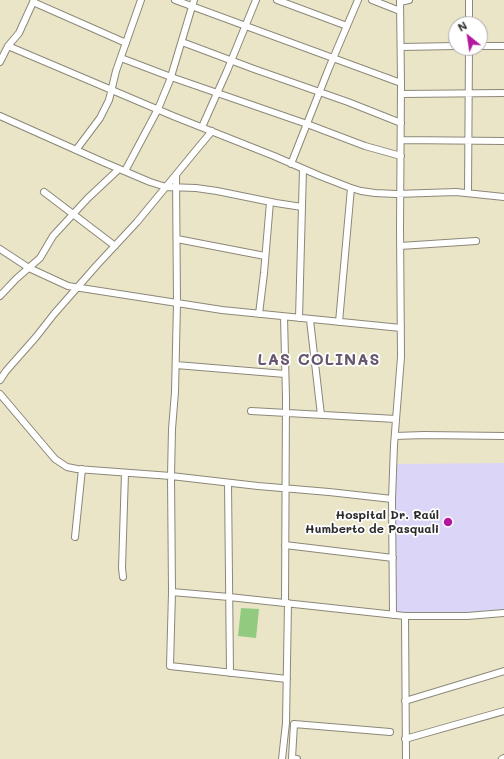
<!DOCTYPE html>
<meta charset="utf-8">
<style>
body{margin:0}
#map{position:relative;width:504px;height:759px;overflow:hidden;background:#ebe5c7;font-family:Mali,sans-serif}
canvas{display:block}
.north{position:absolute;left:448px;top:16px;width:40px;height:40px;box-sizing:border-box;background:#fff;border:1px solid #aaa;border-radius:50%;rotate:330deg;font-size:11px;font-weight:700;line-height:16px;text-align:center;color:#2b2b2b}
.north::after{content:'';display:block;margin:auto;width:14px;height:18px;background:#b5179e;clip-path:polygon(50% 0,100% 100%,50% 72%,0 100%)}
</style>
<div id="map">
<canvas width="504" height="759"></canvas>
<div class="north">N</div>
</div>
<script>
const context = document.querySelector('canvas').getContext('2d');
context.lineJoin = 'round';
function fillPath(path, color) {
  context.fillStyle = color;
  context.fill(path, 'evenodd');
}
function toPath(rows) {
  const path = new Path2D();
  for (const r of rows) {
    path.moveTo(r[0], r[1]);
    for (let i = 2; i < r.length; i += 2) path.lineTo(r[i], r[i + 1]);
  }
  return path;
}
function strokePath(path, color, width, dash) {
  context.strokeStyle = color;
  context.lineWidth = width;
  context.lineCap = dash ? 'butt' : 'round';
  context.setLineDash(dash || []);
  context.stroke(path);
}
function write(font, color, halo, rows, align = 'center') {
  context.font = font + ' Mali,sans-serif';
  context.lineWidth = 3.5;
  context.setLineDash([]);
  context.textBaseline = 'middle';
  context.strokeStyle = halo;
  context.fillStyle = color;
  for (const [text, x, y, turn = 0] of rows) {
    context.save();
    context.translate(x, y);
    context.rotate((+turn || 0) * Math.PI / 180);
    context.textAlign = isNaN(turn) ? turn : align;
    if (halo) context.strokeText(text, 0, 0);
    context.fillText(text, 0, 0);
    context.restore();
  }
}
fillPath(toPath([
 [504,463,504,613,393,615,393,464]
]), '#dbd6f7');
fillPath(toPath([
 [241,608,259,609,256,638,238,636]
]), '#90cb80');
const street = toPath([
 [175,0,401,83],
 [277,0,347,26],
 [372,0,400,11],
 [33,2,126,43],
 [400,2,409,0],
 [469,24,469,0],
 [182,42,254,69,348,102,401,123],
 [8,46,173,116,274,156,320,176,351,188,361,191,375,193,396,194,456,192,504,197],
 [480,46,504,46],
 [401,47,456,46],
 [121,58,171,77,307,124,365,146,401,156],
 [0,62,8,46,19,33,34,0],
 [401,94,504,93],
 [0,116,103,162,150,182,166,187,196,188,217,191,276,203,302,207],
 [202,127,227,71,256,0],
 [401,140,504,141],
 [76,150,100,118,109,100,116,71,141,0],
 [291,164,329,68,358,0],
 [125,171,158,109,170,80,194,0],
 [176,176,177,303,175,392,172,429,171,476,172,592,170,666,287,679],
 [44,192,115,246],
 [468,193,469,48],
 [177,239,265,256],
 [400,246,476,241],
 [0,249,29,268,68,286,222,310,401,328],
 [0,296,16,279,40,258,53,236,88,198,119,169],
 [259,314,264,273,270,202],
 [284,317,286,398,285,603],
 [299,318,303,169],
 [310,320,321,415],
 [339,322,351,188],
 [176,365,285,374],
 [0,380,6,371,36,337,54,314,97,265,137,222,197,149,212,131],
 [0,394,55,459,67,467,77,469,171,476,258,486,329,492,392,499],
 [251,411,396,419],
 [395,436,424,435,504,436],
 [228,483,230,673],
 [75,537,82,469],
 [285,545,393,558],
 [123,577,122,568,125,473],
 [172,592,229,597,405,616,467,616,504,613],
 [393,615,392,499,394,445,401,357,400,228,401,83,400,0],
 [405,616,406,759],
 [405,701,504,671],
 [405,739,504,711],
 [282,759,286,723,288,603],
 [297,759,292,758,294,724,390,732],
 [502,759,504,758]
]);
strokePath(street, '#8b8879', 8);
strokePath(street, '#fff', 6);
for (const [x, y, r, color] of [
 [448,522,5,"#b5179e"]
]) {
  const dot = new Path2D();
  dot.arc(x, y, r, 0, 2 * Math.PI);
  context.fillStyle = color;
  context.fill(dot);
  strokePath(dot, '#fff', 1.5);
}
write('bold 12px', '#2b2b2b', '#fff', [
 ["Hospital Dr. Raúl",439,515],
 ["Humberto de Pasquali",439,529]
], 'right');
context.letterSpacing = '1px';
write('bold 16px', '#69576f', '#fff', [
 ["LAS COLINAS",319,360]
]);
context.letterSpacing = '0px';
</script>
